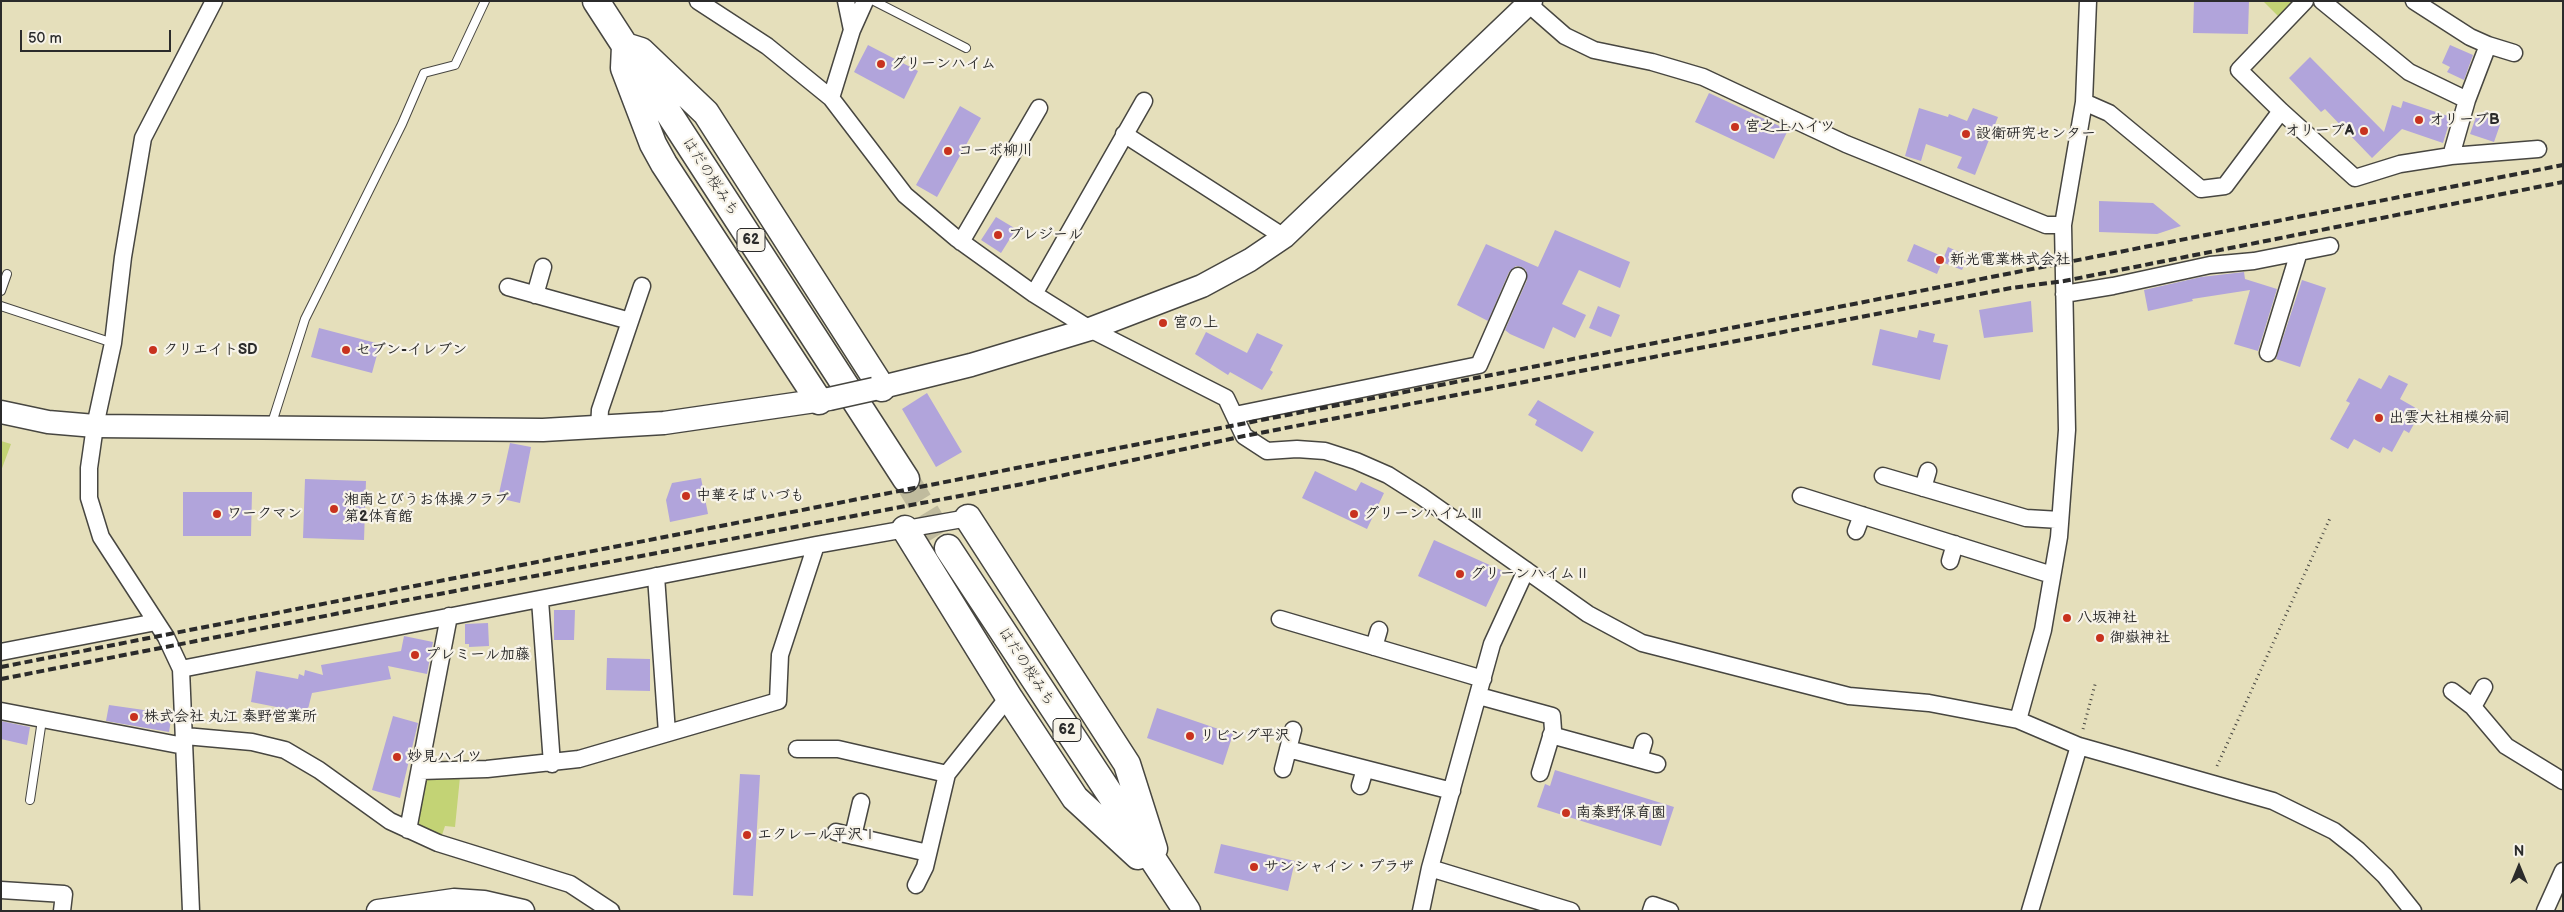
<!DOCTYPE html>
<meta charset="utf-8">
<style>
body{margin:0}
#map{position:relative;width:2564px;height:912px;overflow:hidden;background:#e5dfbb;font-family:"Balsamiq Sans",sans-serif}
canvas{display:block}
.frame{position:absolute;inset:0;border:2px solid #2b2b2b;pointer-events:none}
.north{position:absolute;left:2494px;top:842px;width:50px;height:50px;-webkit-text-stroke:4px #f7f3e8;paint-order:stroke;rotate:0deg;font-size:14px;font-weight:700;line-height:20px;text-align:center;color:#2b2b2b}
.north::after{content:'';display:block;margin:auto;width:18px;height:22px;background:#2b2b2b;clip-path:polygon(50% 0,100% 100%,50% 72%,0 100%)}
.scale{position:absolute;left:20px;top:30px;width:151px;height:22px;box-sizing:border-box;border:2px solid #2b2b2b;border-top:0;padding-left:6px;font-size:15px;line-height:18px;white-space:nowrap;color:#2b2b2b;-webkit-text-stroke:4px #f7f3e8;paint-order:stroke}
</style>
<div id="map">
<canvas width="2564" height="912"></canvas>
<div class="frame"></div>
<div class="north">N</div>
<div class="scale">50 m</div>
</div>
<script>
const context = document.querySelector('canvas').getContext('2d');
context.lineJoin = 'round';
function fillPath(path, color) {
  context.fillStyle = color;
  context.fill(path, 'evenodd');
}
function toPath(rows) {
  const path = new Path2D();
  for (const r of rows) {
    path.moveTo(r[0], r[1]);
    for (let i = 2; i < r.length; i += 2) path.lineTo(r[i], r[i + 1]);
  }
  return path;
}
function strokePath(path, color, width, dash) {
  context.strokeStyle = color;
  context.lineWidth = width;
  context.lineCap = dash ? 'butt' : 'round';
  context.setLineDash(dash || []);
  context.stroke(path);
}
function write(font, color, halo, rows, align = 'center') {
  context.font = font + ' "Balsamiq Sans","Klee One",sans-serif';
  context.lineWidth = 4.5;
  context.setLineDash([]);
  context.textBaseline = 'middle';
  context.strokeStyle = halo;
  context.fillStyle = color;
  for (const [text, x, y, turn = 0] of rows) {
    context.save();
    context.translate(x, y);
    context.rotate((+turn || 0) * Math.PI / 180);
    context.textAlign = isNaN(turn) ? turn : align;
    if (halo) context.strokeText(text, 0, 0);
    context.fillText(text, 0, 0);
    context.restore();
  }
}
fillPath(toPath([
 [2263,1,2294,1,2280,18],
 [1,441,11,444,1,471],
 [460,777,455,827,445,826,441,838,421,829,415,818,424,778]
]), '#c3d375');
fillPath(toPath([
 [2194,1,2249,1,2248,34,2193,33],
 [868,45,918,71,904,99,854,72],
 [2450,45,2473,55,2464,80,2447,72,2450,67,2442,63],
 [2310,57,2384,132,2392,105,2401,108,2403,101,2451,117,2443,143,2402,129,2372,158,2325,109,2321,112,2289,78],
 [1709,93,1788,130,1774,159,1695,122],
 [960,106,981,118,937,197,916,185],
 [1919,108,1948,117,1949,114,1967,121,1973,108,1998,117,1975,175,1957,168,1962,157,1926,144,1921,161,1905,156],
 [2477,114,2501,122,2494,142,2470,134],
 [2099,201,2153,203,2181,226,2157,234,2099,232],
 [996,217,1016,229,1001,253,981,240],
 [1555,230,1630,262,1620,288,1579,270,1562,304,1586,315,1575,338,1553,327,1544,349,1510,334,1505,330,1527,280,1526,270,1522,267,1516,266,1509,272,1488,321,1457,305,1486,244,1538,267],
 [1914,244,1944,257,1948,247,1968,256,1962,270,1942,262,1937,274,1907,261],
 [2244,272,2245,279,2277,289,2258,351,2234,344,2250,290,2192,299,2193,301,2148,311,2144,290,2201,277],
 [2302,280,2326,288,2300,367,2276,359],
 [2031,301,2033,332,1984,338,1979,310],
 [1598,306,1620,315,1611,337,1589,328],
 [319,328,380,344,372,373,311,357],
 [1880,329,1917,338,1919,330,1935,334,1933,342,1948,345,1940,380,1872,365],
 [1206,332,1247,353,1257,333,1283,345,1270,370,1273,372,1262,390,1230,372,1228,375,1195,354],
 [2389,375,2408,384,2400,399,2421,411,2409,433,2404,430,2392,452,2383,447,2380,453,2354,439,2348,449,2330,439,2350,403,2346,401,2359,378,2381,389],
 [927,393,962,452,936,467,902,409],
 [1538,400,1594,432,1582,452,1535,425,1537,420,1528,415],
 [510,443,531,447,520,503,498,498],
 [1315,471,1356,491,1361,482,1384,493,1367,529,1302,498],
 [701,478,708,514,670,522,666,500,672,483],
 [305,479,366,481,364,540,303,538],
 [183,492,252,492,251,536,183,536],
 [1434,540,1503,571,1486,607,1418,576],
 [554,610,575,610,574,640,554,640],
 [488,623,489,646,469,647,469,644,465,644,465,624],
 [404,636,433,642,427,674,388,666,391,679,312,693,307,713,251,702,256,671,298,679,299,674,304,676,305,670,323,675,321,665,401,651],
 [607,658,650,659,650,691,606,690],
 [109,705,172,714,169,732,106,721],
 [1157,708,1233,734,1223,765,1147,738],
 [393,716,418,723,400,798,372,790],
 [1,721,30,727,27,745,1,739],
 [1555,770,1674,807,1661,846,1537,807,1545,784,1550,786],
 [740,774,760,775,753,896,733,895],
 [1221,844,1295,861,1288,891,1214,873]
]), '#b1a4db');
strokePath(toPath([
 [906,479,948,548]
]), '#c0bb9e', 26, [26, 13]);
const lane = toPath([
 [874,1,966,48],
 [1,291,7,274],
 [1,306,113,343],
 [271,426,305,319,402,124,424,73,455,65,485,1],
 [30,800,42,720]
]);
const street = toPath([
 [698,1,767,46,831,98,905,195,956,238,1034,294,1090,329,1226,398,1244,436,1267,451,1297,449,1325,451,1356,461,1388,475,1421,496,1588,614,1642,643,1849,696,1929,703,2018,720,2079,746,2273,801,2334,831,2358,850,2385,876,2413,911],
 [846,1,852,30],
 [1525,1,1565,36,1594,50,1652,62,1703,77,1846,144,2046,225,2063,225],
 [2305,1,2239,70,2281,111,2355,178,2400,164,2451,156,2538,149],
 [2322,1,2409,72,2467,100],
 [2414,1,2470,37,2488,45,2467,100,2451,156],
 [2488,45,2514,53],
 [831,98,852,30,865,1],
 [2084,102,2109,113,2201,189,2225,186,2281,111],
 [1124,134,1284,237],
 [961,242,1039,108],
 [508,287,630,321],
 [1034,294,1144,101],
 [2064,294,2113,286,2210,265,2254,261,2330,246],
 [535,295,543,267],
 [2268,353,2299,252],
 [1235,415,1479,365,1518,276],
 [599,428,600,410,642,286],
 [1883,476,2026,518,2060,520],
 [1923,488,1928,471],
 [1801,496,2052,575],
 [1856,531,1862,515],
 [1950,561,1955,544],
 [656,576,667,733],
 [540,600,552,764],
 [1280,619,1483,679],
 [1374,647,1379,630],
 [1,652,156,622],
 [181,669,816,545,968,518],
 [2452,691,2473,707,2506,746,2563,781],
 [1479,696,1552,716,1553,730,1540,773],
 [2473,707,2484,687],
 [1,711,184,746],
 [2018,720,2043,630,2059,537,2067,430,2063,225,2084,102,2088,1],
 [1551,735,1657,764],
 [185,736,252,742,285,750,319,770,390,821,438,843,570,884,611,911],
 [797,749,838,749,947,774],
 [1288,749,1452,791],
 [1639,759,1644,742],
 [1283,769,1293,730],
 [420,771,487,769,579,759,778,701,780,655,816,545],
 [1360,786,1365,769],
 [408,830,449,616],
 [836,832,928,853],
 [853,836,861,802],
 [1430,868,1571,911],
 [916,885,925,867,947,774,1002,705,1010,699],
 [1,890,64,894,62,911],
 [191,911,181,669,166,637,101,537,89,498,89,468,95,426,113,343,123,257,143,138,214,1],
 [1421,911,1430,868,1492,644,1526,570],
 [1651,911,1653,905,1670,911],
 [2030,911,2079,746],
 [2545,911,2563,871]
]);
const secondary = toPath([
 [874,389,971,365,1090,329,1202,286,1250,260,1284,237,1531,1],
 [1,412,48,422,95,426,543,430,664,423,829,399],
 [378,911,454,900,484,902,523,911]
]);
const primary = toPath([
 [596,1,906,479],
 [819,401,664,164,653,144,624,68,625,46,641,51,706,113,882,388],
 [968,518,1127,764,1154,849],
 [905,529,1010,699,1075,798,1138,856],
 [948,548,1187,911]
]);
strokePath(lane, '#474641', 10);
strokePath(street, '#474641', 19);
strokePath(secondary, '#474641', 25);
strokePath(primary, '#474641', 29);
strokePath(toPath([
 [2083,729,2096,681],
 [2217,766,2331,516]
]), '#474641', 3, [1, 4]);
strokePath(lane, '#fff', 8);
strokePath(street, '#fff', 16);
strokePath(secondary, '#fff', 22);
strokePath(primary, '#fff', 26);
strokePath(toPath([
 [1,667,2563,165],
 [1,679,402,601,1023,484,1244,436,2011,288,2064,281,2563,182]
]), '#2b2b2b', 4, [8, 4]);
const secondaryBridge = toPath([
 [829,399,874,389]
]);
strokePath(secondaryBridge, '#474641', 25, []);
strokePath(secondaryBridge, '#fff', 22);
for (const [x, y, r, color] of [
 [881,64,5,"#c8321e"],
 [2419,120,5,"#c8321e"],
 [1735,127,5,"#c8321e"],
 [2364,131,5,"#c8321e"],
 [1966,134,5,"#c8321e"],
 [948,151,5,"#c8321e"],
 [998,235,5,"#c8321e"],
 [1940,260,5,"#c8321e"],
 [1163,323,5,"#c8321e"],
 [153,350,5,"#c8321e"],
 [346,350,5,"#c8321e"],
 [2379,418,5,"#c8321e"],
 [686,496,5,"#c8321e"],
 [334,509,5,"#c8321e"],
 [217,514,5,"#c8321e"],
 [1354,514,5,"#c8321e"],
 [1460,574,5,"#c8321e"],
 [2067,618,5,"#c8321e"],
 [2100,638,5,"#c8321e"],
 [415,655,5,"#c8321e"],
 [134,717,5,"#c8321e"],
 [1190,736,5,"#c8321e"],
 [397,757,5,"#c8321e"],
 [1566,813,5,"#c8321e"],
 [747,835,5,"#c8321e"],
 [1254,867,5,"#c8321e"]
]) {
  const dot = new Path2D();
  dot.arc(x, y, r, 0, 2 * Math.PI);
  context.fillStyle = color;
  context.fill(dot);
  strokePath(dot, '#f7f3e8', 2);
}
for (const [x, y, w] of [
 [751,240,28],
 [1067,730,28]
]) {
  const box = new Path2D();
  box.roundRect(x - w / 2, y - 11.5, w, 23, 4);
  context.fillStyle = '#f7f3e8';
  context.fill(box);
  strokePath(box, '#2b2b2b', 1);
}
write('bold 14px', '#2b2b2b', null, [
 ["62",751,240],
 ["62",1067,730]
]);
write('bold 15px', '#2b2b2b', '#f7f3e8', [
 ["グリーンハイム",891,64],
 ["オリーブB",2429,120],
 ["宮之上ハイツ",1745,127],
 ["オリーブA",2354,131,"right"],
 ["設衛研究センター",1976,134],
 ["コーポ柳川",958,151],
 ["プレジール",1008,235],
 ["新光電業株式会社",1950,260],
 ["宮の上",1173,323],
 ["クリエイトSD",163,350],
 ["セブン-イレブン",356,350],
 ["出雲大社相模分祠",2389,418],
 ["中華そば いづも",696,496],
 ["湘南とびうお体操クラブ",344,500],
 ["第2体育館",344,517],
 ["ワークマン",227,514],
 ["グリーンハイムⅢ",1364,514],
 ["グリーンハイムⅡ",1470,574],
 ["八坂神社",2077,618],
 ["御嶽神社",2110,638],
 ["プレミール加藤",425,655],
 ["株式会社 丸江 秦野営業所",144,717],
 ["リビング平沢",1200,736],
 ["妙見ハイツ",407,757],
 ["南秦野保育園",1576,813],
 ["エクレール平沢Ⅰ",757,835],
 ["サンシャイン・プラザ",1264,867]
], 'left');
write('15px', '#2b2b2b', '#f7f3e8', [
 ["はだの桜みち",710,177,57],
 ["はだの桜みち",1026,667,57]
]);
</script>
